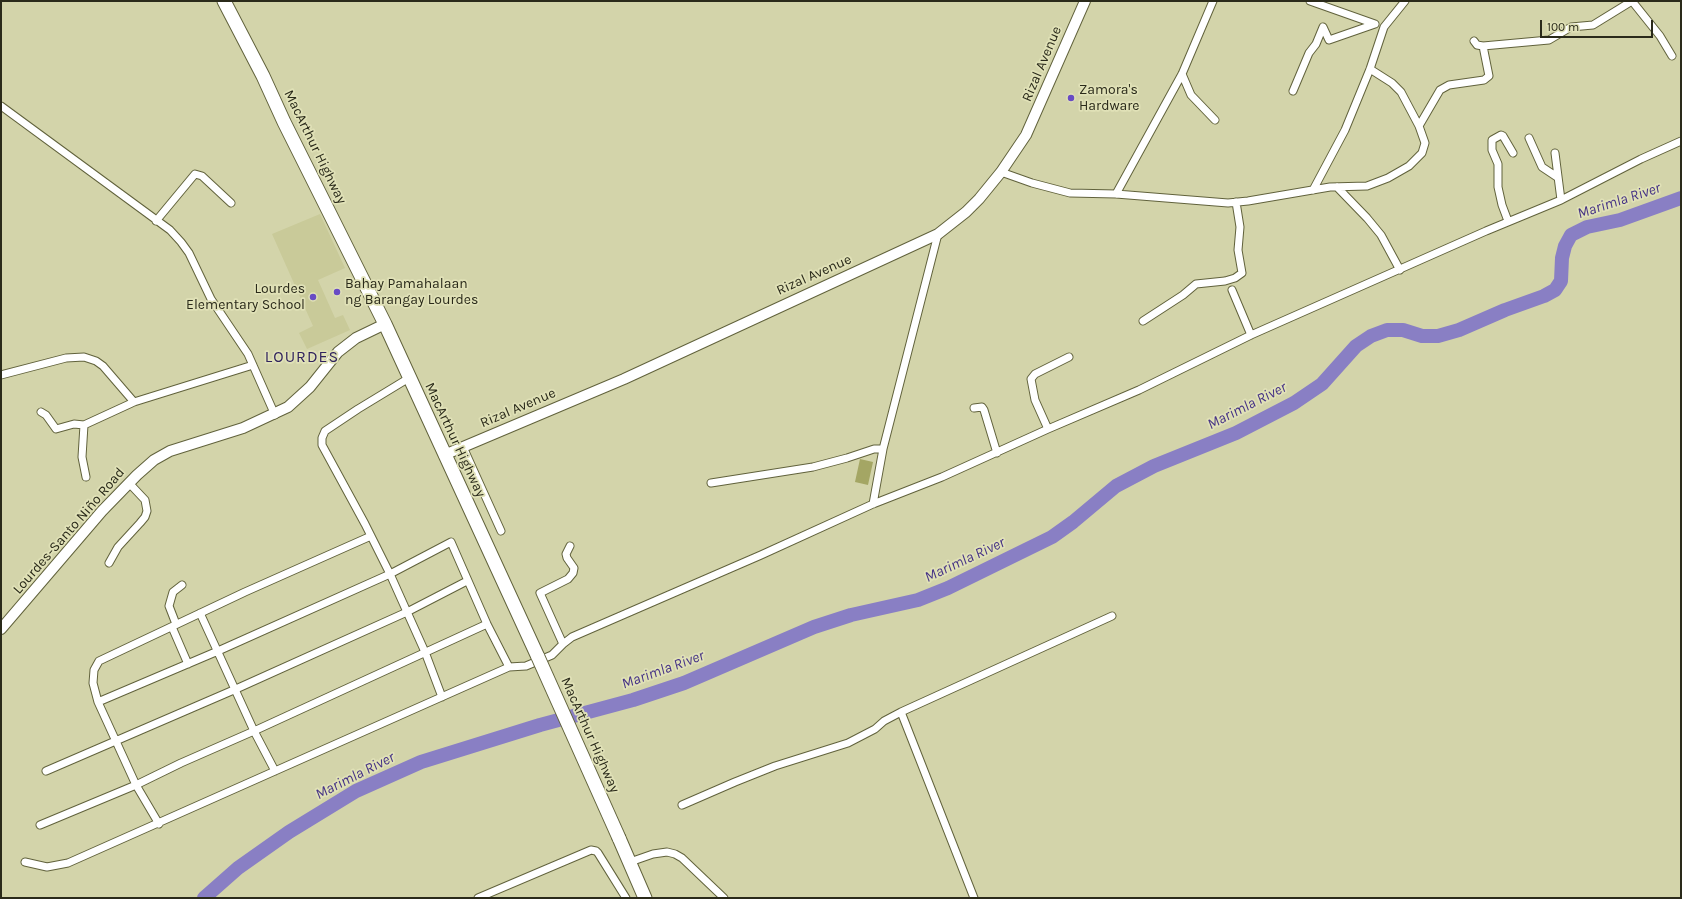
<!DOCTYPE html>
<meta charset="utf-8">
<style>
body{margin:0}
#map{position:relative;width:1682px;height:899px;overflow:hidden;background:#d3d4aa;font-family:Karla,sans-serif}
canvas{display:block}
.frame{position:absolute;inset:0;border:2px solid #2a2a1a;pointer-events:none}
.scale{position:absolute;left:1540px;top:20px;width:113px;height:18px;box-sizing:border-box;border:2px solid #2a2a1a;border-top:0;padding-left:5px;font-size:12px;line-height:14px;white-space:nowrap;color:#2a2a1a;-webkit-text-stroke:3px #e0e1b7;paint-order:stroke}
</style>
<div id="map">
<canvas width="1682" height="899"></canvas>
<div class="frame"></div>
<div class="scale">100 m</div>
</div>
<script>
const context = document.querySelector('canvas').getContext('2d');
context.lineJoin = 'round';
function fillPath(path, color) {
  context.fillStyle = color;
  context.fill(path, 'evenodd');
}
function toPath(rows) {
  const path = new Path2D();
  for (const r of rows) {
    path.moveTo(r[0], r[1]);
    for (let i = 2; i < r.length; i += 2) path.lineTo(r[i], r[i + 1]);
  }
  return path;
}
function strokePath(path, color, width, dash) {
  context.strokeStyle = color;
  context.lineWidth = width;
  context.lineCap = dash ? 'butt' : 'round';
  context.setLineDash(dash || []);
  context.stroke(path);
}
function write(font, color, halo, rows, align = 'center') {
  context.font = font + ' Karla,sans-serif';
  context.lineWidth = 3.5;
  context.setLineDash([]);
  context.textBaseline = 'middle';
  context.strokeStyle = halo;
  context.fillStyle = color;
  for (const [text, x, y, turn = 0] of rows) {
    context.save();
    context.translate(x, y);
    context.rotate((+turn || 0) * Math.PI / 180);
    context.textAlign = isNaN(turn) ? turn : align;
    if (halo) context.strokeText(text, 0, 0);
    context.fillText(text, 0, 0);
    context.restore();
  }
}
fillPath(toPath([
 [320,214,345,268,318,280,335,318,343,315,350,330,307,349,299,333,313,326,272,234]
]), '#c9ca99');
fillPath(toPath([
 [860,459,873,462,868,485,855,482]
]), '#a4a664');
strokePath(toPath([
 [204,898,238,868,289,832,356,791,421,762,540,725,633,700,684,683,814,627,851,615,918,600,948,588,1052,537,1073,522,1116,486,1154,466,1236,433,1294,403,1322,384,1356,346,1371,336,1387,330,1403,330,1422,336,1438,336,1459,330,1505,310,1544,296,1555,290,1561,281,1562,258,1565,246,1571,235,1587,227,1620,220,1681,198]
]), '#897fc4', 14);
const street = toPath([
 [1310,1,1375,24],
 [1632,1,1660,36,1672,56],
 [1474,41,1477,45,1483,46,1549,40,1571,27,1593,25,1632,1],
 [1182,74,1191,95,1215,120],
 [1293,91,1309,53,1316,44,1323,27,1329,40,1375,24],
 [1,106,170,230,181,242,189,253,211,299,248,354,275,415],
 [1419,126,1440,90,1449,85,1484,80,1489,76,1483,46],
 [1529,138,1542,167,1557,177],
 [1555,153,1561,200],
 [1001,172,1032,183,1070,193,1116,194,1228,203,1248,201,1330,187,1367,186,1388,178,1409,166,1422,153,1425,143,1419,126,1401,92,1392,83,1370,69],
 [1337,187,1367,218,1381,235,1400,270],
 [1313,190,1345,130,1370,69,1384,27,1405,1],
 [1116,194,1182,74,1213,1],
 [156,221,195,174,202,176,231,203],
 [1508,221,1502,205,1498,187,1498,164,1492,150,1492,140,1501,135,1503,136,1513,153],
 [1232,290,1251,335],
 [1143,321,1183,295,1196,284,1225,281,1235,278,1242,273,1238,250,1240,227,1236,202],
 [1,375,66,358,84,357,96,361,103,366,134,402],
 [409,378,358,409,325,431,322,438,322,445,365,524,390,574,425,652,442,697],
 [974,408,982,407,984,410,997,453],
 [41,412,46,415,56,429,74,424,84,425],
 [1048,429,1035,400,1031,379,1035,374,1069,357],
 [463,447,501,531],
 [86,477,82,457,84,425,134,402,253,365],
 [711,483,813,467,847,458,874,449,883,449],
 [873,504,883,449,938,234],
 [109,563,118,547,140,523,145,517,147,511,145,500,129,483],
 [200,613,254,731,275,771],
 [176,624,169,606,173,592,182,585],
 [172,627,188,664],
 [563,644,540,593,568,579,573,573,574,568,567,558,566,554,570,546],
 [98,702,218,651,390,574,451,542,487,624,509,667],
 [901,712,974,898],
 [46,771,236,689,407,612,467,581],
 [682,805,735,782,775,766,848,743,875,729,884,721,901,712,1112,616],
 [159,824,136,785,98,702,93,683,94,670,99,661,245,592,371,536],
 [40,825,136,785,181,763,254,731,487,624],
 [25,862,47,867,68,863,509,667,526,666,552,655,563,644,572,637,761,555,873,504,942,477,1048,429,1139,390,1251,335,1486,231,1561,200,1641,159,1681,141],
 [630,862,653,854,667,852,675,854,682,858,724,898],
 [478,898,591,850,596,851,598,853,626,898]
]);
const secondary = toPath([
 [444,455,624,379,938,234,966,212,979,199,1001,172,1026,135,1085,1],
 [1,629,102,511,137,475,154,460,170,451,243,428,288,407,310,387,338,352,356,338,385,324]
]);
const highway = toPath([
 [224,1,263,76,284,122,385,324,538,657],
 [619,838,645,898]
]);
strokePath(street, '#61623c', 9);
strokePath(secondary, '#61623c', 12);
strokePath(highway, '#61623c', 15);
strokePath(street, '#fff', 7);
strokePath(secondary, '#fff', 10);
strokePath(highway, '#fff', 13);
const highwayBridge = toPath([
 [538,657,619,838]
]);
strokePath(highwayBridge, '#61623c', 15, []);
strokePath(highwayBridge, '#fff', 13);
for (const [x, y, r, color] of [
 [1071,98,4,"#684bc4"],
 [337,292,4,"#684bc4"],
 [313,297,4,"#684bc4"]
]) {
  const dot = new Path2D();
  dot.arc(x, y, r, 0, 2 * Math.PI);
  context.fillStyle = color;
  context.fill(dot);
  strokePath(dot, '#e0e1b7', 1.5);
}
write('14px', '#2a2a1a', '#e0e1b7', [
 ["Rizal Avenue",1042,64,-67],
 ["MacArthur Highway",315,147,64],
 ["Rizal Avenue",814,275,-24],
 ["Rizal Avenue",518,408,-23],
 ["MacArthur Highway",455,440,65],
 ["Lourdes-Santo Niño Road",69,531,-49],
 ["MacArthur Highway",590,735,66]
]);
write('14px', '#2a2a1a', '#e0e1b7', [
 ["Zamora's",1079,90],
 ["Hardware",1079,106],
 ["Bahay Pamahalaan",345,284],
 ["ng Barangay Lourdes",345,300],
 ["Lourdes",305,289,"right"],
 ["Elementary School",305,305,"right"]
], 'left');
write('italic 15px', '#453285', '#e0e1b7', [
 ["Marimla River",1619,201,-18],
 ["Marimla River",1247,406,-27],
 ["Marimla River",965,560,-25],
 ["Marimla River",663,670,-20],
 ["Marimla River",355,776,-27]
]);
context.letterSpacing = '1px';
write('16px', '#30235d', '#e0e1b7', [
 ["LOURDES",302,357]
]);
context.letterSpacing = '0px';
</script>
